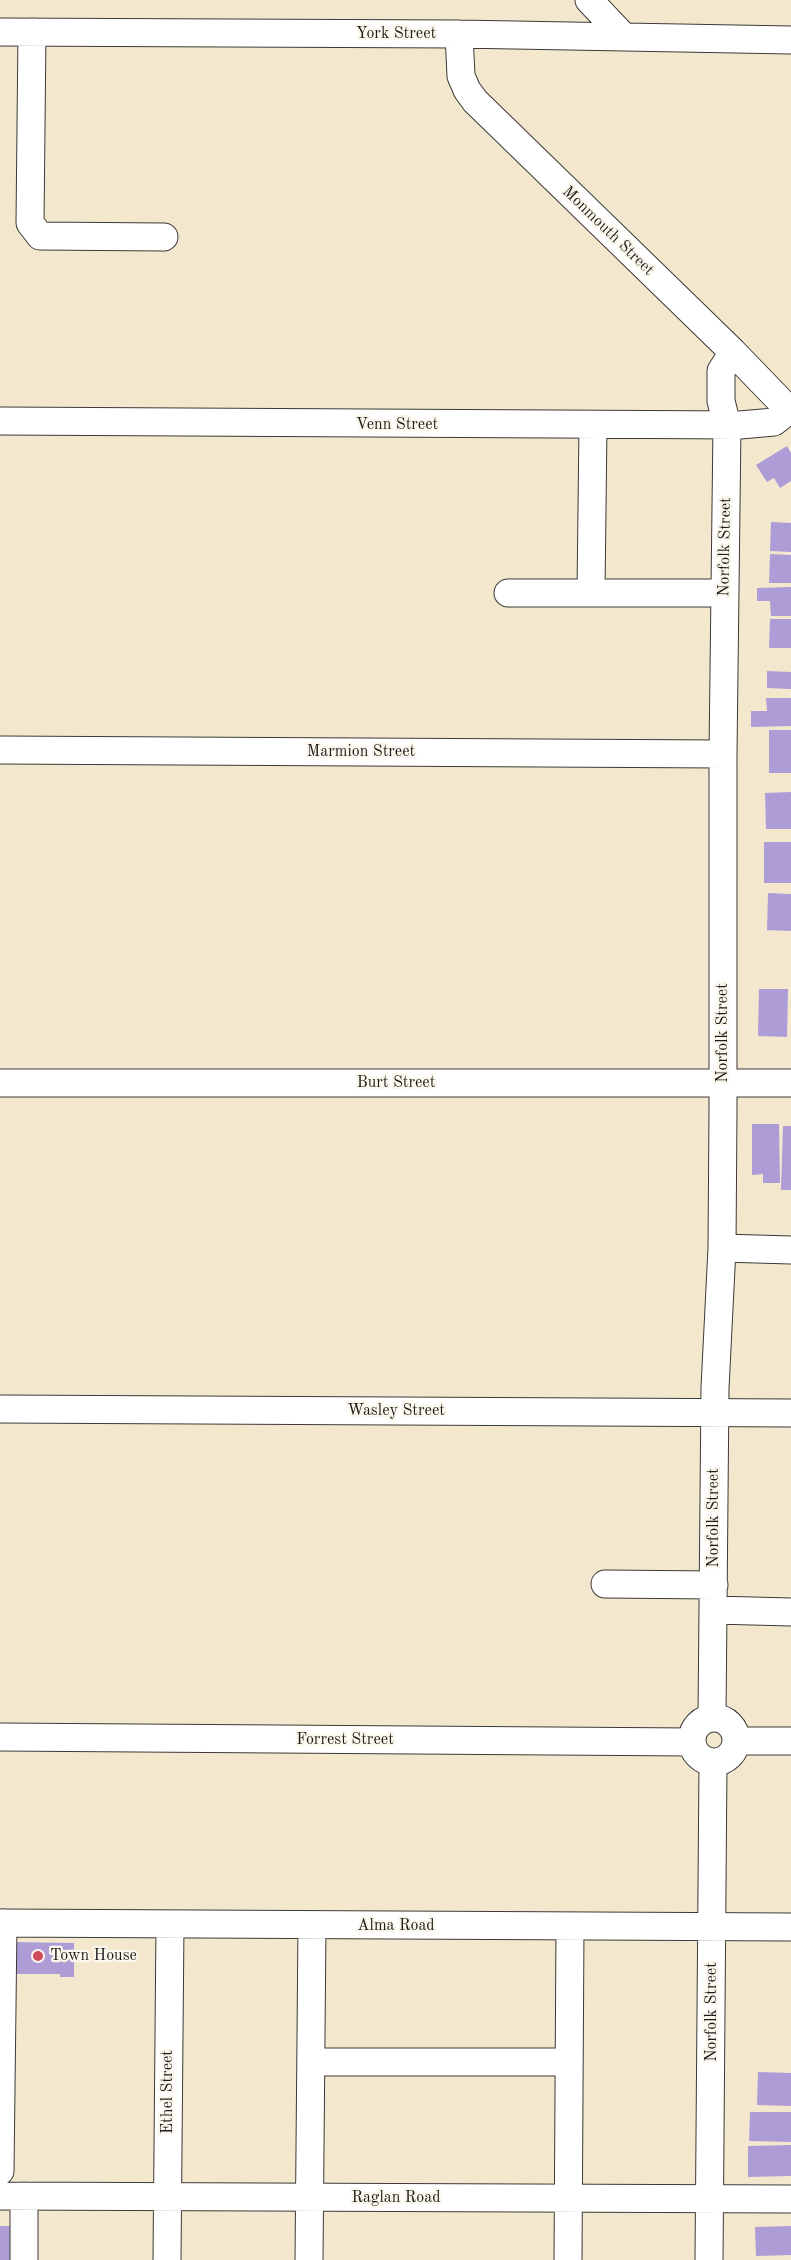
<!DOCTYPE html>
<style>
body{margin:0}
canvas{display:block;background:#f3e7ce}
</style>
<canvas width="791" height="2260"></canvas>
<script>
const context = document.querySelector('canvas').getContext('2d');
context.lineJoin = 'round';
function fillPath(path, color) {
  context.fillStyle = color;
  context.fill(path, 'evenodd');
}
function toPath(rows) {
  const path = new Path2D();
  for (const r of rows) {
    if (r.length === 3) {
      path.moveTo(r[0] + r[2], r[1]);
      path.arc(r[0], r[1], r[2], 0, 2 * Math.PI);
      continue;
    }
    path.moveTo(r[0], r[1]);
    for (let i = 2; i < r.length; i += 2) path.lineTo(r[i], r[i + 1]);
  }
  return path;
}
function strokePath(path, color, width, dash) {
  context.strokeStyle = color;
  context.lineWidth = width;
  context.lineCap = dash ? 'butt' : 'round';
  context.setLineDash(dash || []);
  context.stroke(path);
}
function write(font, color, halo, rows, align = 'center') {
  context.font = font + ' "Old Standard TT",serif';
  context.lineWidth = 4.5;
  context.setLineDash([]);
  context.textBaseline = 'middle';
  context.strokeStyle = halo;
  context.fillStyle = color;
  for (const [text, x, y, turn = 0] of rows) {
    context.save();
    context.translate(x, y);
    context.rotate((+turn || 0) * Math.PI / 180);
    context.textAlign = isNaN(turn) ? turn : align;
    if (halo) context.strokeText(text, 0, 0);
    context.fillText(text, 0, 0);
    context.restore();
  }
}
fillPath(toPath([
 [787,446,791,453,791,481,780,488,774,478,767,482,756,465],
 [771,522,791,523,791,552,770,551],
 [770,554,791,555,791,583,769,583],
 [791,587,791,616,771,616,770,601,757,601,757,588],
 [770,619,791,619,791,648,769,648],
 [767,671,791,672,791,689,767,688],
 [766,698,791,698,791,726,751,727,751,711,767,711],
 [769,730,791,730,791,773,769,773],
 [791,792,791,829,766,829,765,793],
 [764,842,791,842,791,883,764,883],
 [768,893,791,894,791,931,767,930],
 [759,989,788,989,787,1037,758,1036],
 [752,1124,779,1124,780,1183,763,1183,763,1174,752,1175],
 [783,1126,791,1126,791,1190,781,1190],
 [13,1942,74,1943,74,1977,60,1977,60,1974,12,1974],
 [758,2072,791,2073,791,2106,757,2105],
 [750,2112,791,2112,791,2142,749,2141],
 [791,2145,791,2176,748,2177,748,2146],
 [0,2226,15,2226,14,2260,0,2260],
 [791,2226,791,2255,756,2256,755,2227]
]), '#ae9cd7');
const minor = toPath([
 [589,0,624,37],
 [0,32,459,34,791,40],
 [32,32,30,223,40,236,164,237],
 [459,34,461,76,467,90,475,101,733,352,791,412],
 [0,421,740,425,774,422,789,410],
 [508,593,725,593],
 [591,593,593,425],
 [0,750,723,754],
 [0,1083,791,1083],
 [722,1248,791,1250],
 [0,1409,791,1413],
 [605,1584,714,1585],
 [714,1610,791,1612],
 [712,1717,715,1388,722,1248,723,1110,723,754,727,425,721,401,721,371,733,352],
 [714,1740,22],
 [0,1737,691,1742],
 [736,1741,791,1741],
 [0,1923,791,1927],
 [311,2062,569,2062],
 [0,2171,3,1923],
 [0,2196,791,2199],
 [24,2260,24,2196],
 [167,2260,170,1924],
 [309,2260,312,1925],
 [568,2260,570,1927],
 [709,2260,713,1763]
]);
strokePath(minor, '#3c3a37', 29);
strokePath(minor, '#fff', 27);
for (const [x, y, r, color] of [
 [38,1956,6,"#d1495b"]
]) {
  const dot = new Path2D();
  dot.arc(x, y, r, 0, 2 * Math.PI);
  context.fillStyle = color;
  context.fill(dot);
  strokePath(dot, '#fbf7ec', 2);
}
write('16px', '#1c1c1c', '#fbf7ec', [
 ["York Street",396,34],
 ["Monmouth Street",608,231,44],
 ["Venn Street",397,425],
 ["Norfolk Street",725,547,-89],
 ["Marmion Street",361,752],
 ["Norfolk Street",723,1033,-90],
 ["Burt Street",396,1083],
 ["Wasley Street",396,1411],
 ["Norfolk Street",714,1518,-90],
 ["Forrest Street",345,1740],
 ["Alma Road",396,1926],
 ["Norfolk Street",712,2012,-90],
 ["Ethel Street",168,2092,-90],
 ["Raglan Road",396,2198]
]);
write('16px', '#1c1c1c', '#fbf7ec', [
 ["Town House",50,1956]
], 'left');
</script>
